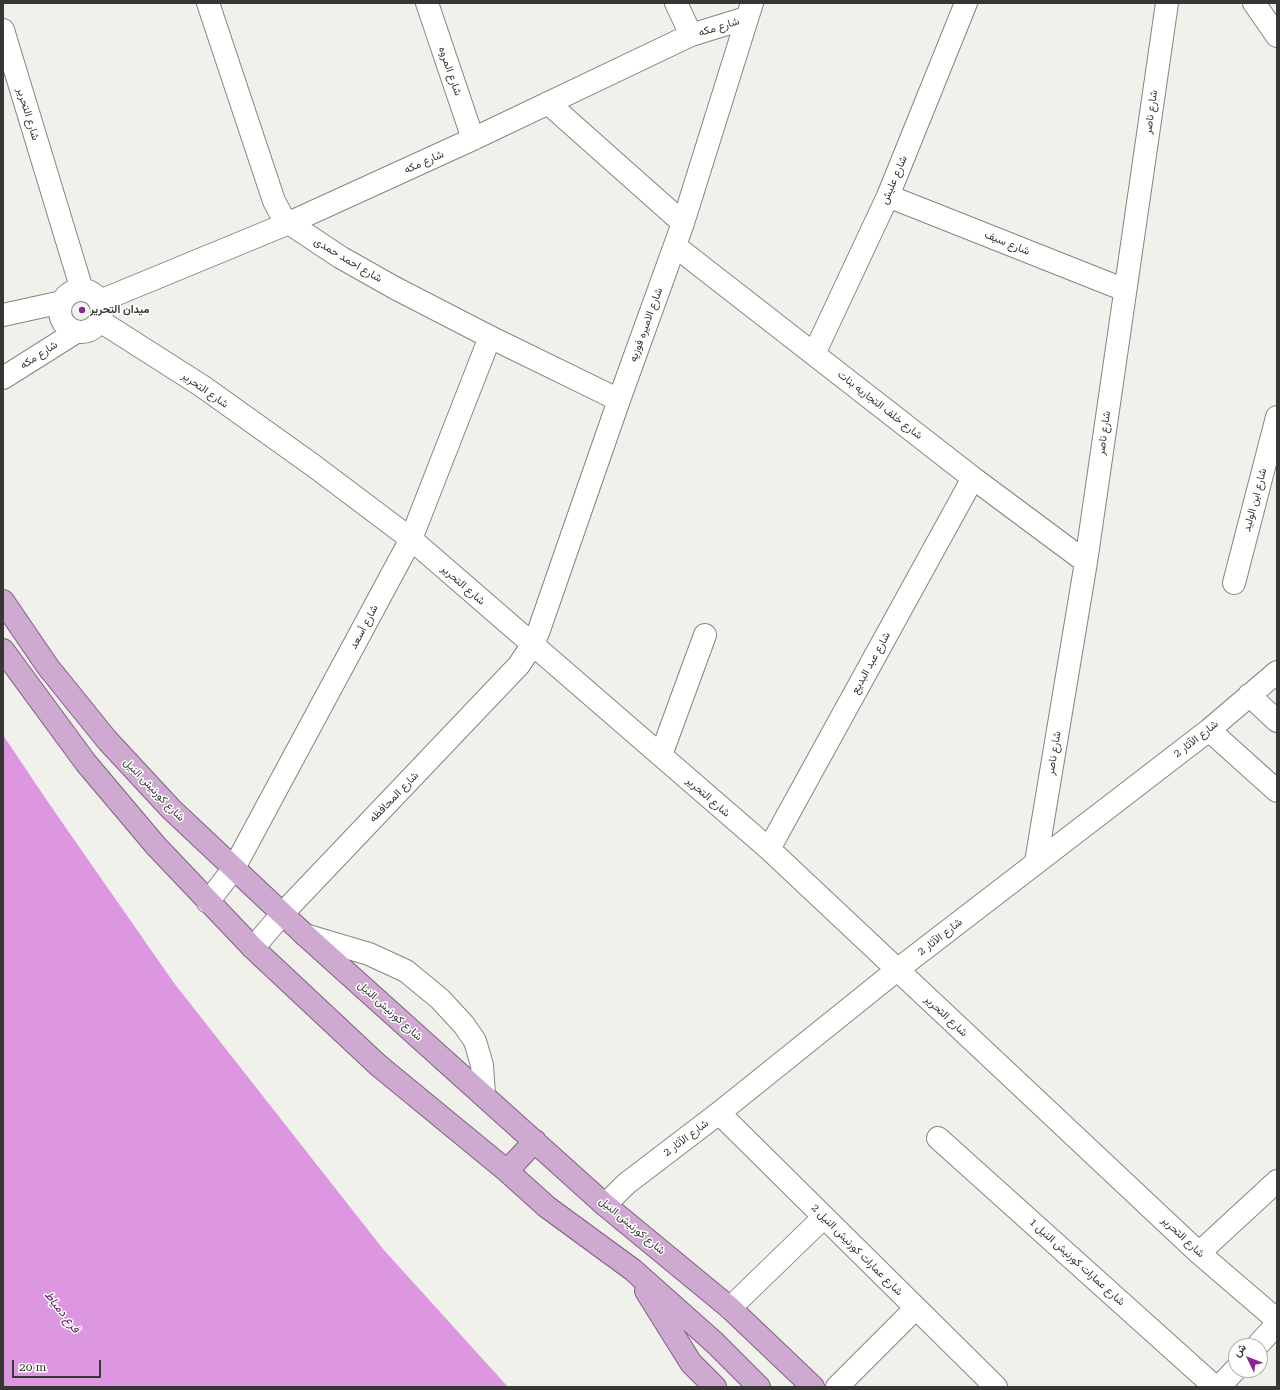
<!DOCTYPE html>
<meta charset="utf-8">
<style>
body{margin:0}
#map{position:relative;width:1280px;height:1390px;overflow:hidden;background:#f1f1ec;font-family:"Roboto Serif",Vazirmatn,serif}
canvas{display:block}
.frame{position:absolute;inset:0;border:4px solid #363634;pointer-events:none}
.north{position:absolute;left:1228px;top:1338px;width:40px;height:40px;box-sizing:border-box;background:#fff;border:1px solid #afafae;border-radius:50%;rotate:313deg;font-size:11px;font-weight:700;line-height:16px;text-align:center;color:#363634}
.north::after{content:'';display:block;margin:auto;width:14px;height:18px;background:#892890;clip-path:polygon(50% 0,100% 100%,50% 72%,0 100%)}
.scale{position:absolute;left:12px;top:1360px;width:89px;height:18px;box-sizing:border-box;border:2px solid #363634;border-top:0;padding-left:5px;font-size:12px;line-height:14px;white-space:nowrap;color:#363634;-webkit-text-stroke:3px #fff;paint-order:stroke}
</style>
<div id="map">
<canvas width="1280" height="1390"></canvas>
<div class="frame"></div>
<div class="north">ش</div>
<div class="scale">20 m</div>
</div>
<script>
const context = document.querySelector('canvas').getContext('2d');
context.lineJoin = 'round';
function fillPath(path, color) {
  context.fillStyle = color;
  context.fill(path, 'evenodd');
}
function toPath(rows) {
  const path = new Path2D();
  for (const r of rows) {
    if (r.length === 3) {
      path.moveTo(r[0] + r[2], r[1]);
      path.arc(r[0], r[1], r[2], 0, 2 * Math.PI);
      continue;
    }
    path.moveTo(r[0], r[1]);
    for (let i = 2; i < r.length; i += 2) path.lineTo(r[i], r[i + 1]);
  }
  return path;
}
function strokePath(path, color, width, dash) {
  context.strokeStyle = color;
  context.lineWidth = width;
  context.lineCap = dash ? 'butt' : 'round';
  context.setLineDash(dash || []);
  context.stroke(path);
}
function write(font, color, halo, rows, align = 'center') {
  context.font = font + ' "Roboto Serif",Vazirmatn,serif';
  context.lineWidth = 3;
  context.setLineDash([]);
  context.textBaseline = 'middle';
  context.strokeStyle = halo;
  context.fillStyle = color;
  for (const [text, x, y, turn = 0] of rows) {
    context.save();
    context.translate(x, y);
    context.rotate((+turn || 0) * Math.PI / 180);
    context.textAlign = isNaN(turn) ? turn : align;
    if (halo) context.strokeText(text, 0, 0);
    context.fillText(text, 0, 0);
    context.restore();
  }
}
fillPath(toPath([
 [3,735,50,805,174,983,383,1249,508,1387,3,1387]
]), '#dd97e1');
const minor = toPath([
 [208,3,274,201,283,218,289,223,340,257,395,288,490,337,619,400],
 [427,3,473,139],
 [676,3,691,35],
 [1254,3,1277,36],
 [3,30,82,290],
 [548,103,683,223],
 [888,196,1125,290],
 [675,246,973,478,1086,562],
 [81,311,21],
 [100,301,289,223,473,139,691,35,746,18],
 [3,315,62,302],
 [100,321,202,386,314,466,411,539,769,849,1199,1253,1277,1320],
 [814,354,888,196,966,3],
 [3,378,76,332],
 [1234,583,1277,417],
 [1249,695,1277,721],
 [1209,730,1277,791],
 [661,755,705,635],
 [769,849,973,478],
 [1036,862,1086,562,1167,3],
 [208,902,234,868,411,539,490,337],
 [305,935,369,954,406,971,440,999,464,1025,475,1041,482,1065,484,1095],
 [253,948,283,913,519,665,533,644,539,630,619,400,683,223,752,3],
 [719,1113,996,1387],
 [938,1138,1215,1387],
 [605,1205,626,1184,719,1113,897,970,1209,730,1277,672],
 [1199,1253,1277,1181],
 [730,1308,824,1217],
 [1257,1346,1277,1324],
 [837,1387,916,1308],
 [1219,1387,1236,1369]
]);
const major = toPath([
 [3,601,48,667,107,740,171,809,305,935,605,1205,730,1308,813,1387],
 [3,650,86,763,156,846,253,948,378,1065,507,1171,547,1207,633,1270,715,1343,759,1387],
 [507,1171,535,1141],
 [646,1291,691,1363,715,1387]
]);
strokePath(minor, '#858581', 24);
strokePath(major, '#835d85', 24);
strokePath(minor, '#fff', 22);
strokePath(major, '#ceaad0', 22);
for (const [x, y, r, color] of [
 [82,310,4,"#892890"]
]) {
  const dot = new Path2D();
  dot.arc(x, y, r, 0, 2 * Math.PI);
  context.fillStyle = color;
  context.fill(dot);
  strokePath(dot, '#fff', 1.5);
}
write('11px', '#363634', '#fff', [
 ["شارع مكه",719,27,-17],
 ["شارع المروه",450,71,71],
 ["شارع ناصر",1151,112,-82],
 ["شارع التحرير",28,114,73],
 ["شارع مكه",424,162,-24],
 ["شارع عليش",894,180,-67],
 ["شارع سيف",1007,243,22],
 ["شارع احمد حمدى",348,260,31],
 ["شارع الاميره فوزيه",646,325,-70],
 ["شارع مكه",39,355,-33],
 ["شارع التحرير",205,390,35],
 ["شارع خلف التجاريه بنات",880,405,38],
 ["شارع ناصر",1104,433,-82],
 ["شارع ابن الوليد",1255,500,-75],
 ["شارع التحرير",463,585,41],
 ["شارع أسعد",364,627,-62],
 ["شارع عبد البديع",871,663,-61],
 ["شارع الآثار 2",1196,739,-38],
 ["شارع ناصر",1054,753,-81],
 ["شارع كورنيش النيل",154,790,46],
 ["شارع المحافظه",394,797,-46],
 ["شارع التحرير",708,797,41],
 ["شارع الآثار 2",940,937,-38],
 ["شارع كورنيش النيل",390,1011,42],
 ["شارع التحرير",946,1016,43],
 ["شارع الآثار 2",686,1138,-37],
 ["شارع كورنيش النيل",632,1226,40],
 ["شارع التحرير",1183,1237,43],
 ["شارع عمارات كورنيش النيل 2",857,1250,45],
 ["شارع عمارات كورنيش النيل 1",1077,1262,42]
]);
write('bold 11px', '#363634', '#fff', [
 ["ميدان التحرير",90,310]
], 'left');
write('italic 12px', '#521457', '#fff', [
 ["فرع دمياط",62,1312,52]
]);
</script>
